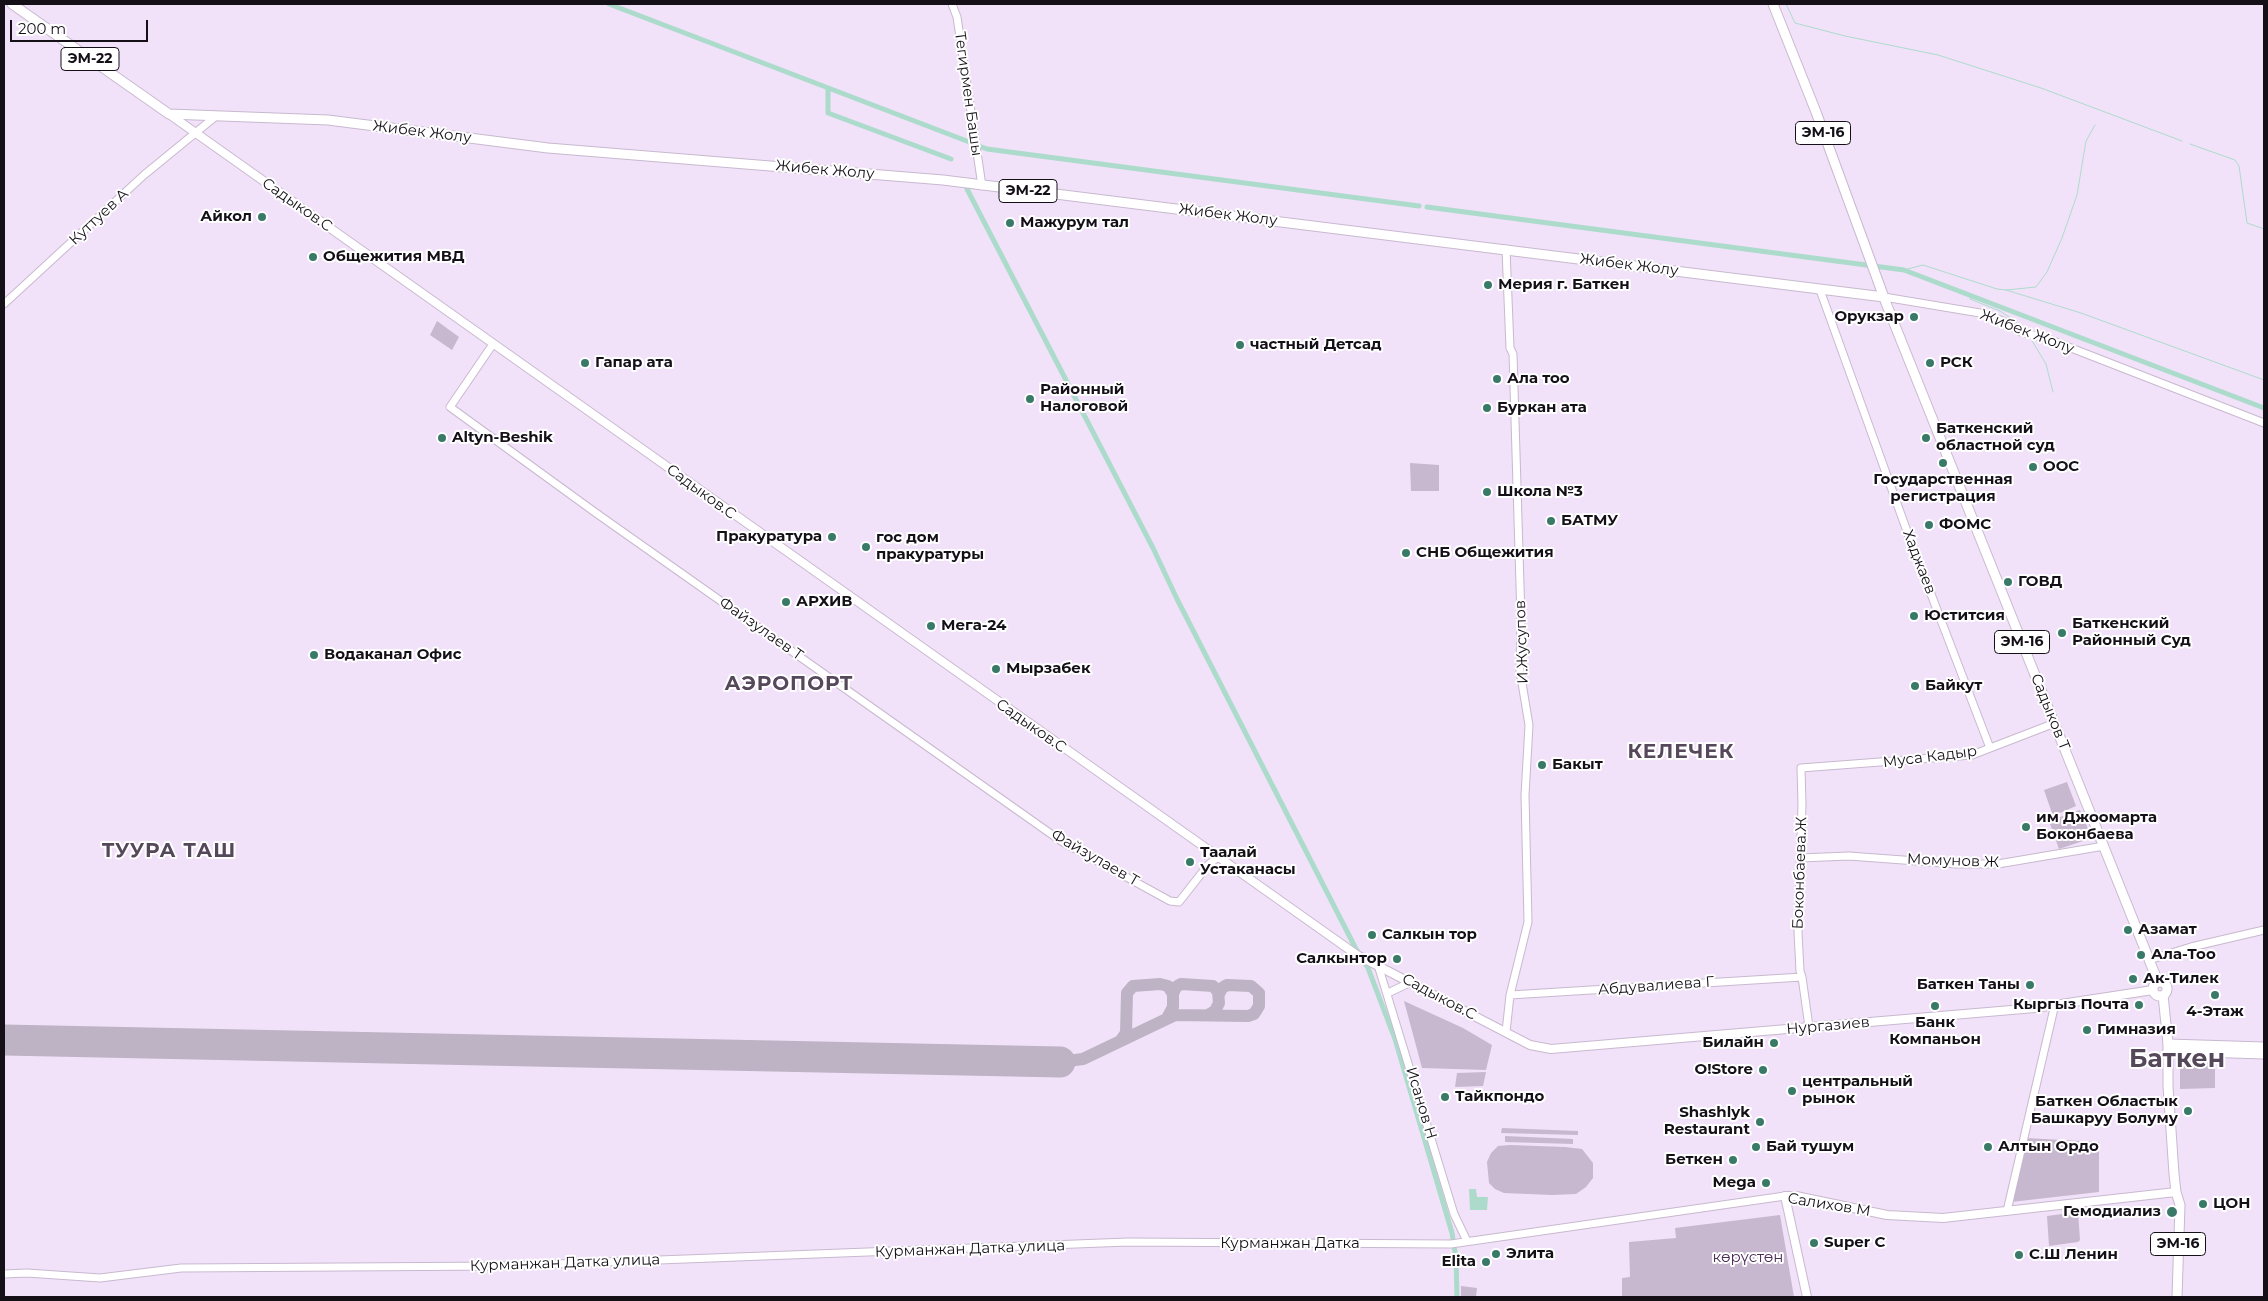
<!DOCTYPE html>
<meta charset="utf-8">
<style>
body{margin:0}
#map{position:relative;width:2268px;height:1301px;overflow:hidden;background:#f1e2f9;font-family:Montserrat,sans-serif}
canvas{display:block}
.frame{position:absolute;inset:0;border:5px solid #151018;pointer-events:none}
.scale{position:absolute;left:10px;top:20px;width:138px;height:22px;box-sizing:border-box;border:2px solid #151018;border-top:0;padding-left:6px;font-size:15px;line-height:18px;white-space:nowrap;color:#151018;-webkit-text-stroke:4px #fff;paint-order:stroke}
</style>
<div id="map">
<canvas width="2268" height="1301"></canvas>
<div class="frame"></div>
<div class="scale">200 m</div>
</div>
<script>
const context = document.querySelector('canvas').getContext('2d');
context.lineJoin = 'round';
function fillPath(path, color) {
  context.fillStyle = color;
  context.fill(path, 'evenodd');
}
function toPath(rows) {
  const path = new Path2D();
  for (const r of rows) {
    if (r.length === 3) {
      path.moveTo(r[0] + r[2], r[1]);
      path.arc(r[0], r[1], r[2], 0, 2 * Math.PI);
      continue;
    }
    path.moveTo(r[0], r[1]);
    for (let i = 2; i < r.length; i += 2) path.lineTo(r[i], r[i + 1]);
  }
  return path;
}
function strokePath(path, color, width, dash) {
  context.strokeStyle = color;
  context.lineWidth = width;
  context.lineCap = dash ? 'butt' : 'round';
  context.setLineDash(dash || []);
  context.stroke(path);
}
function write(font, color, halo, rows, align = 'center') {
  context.font = font + ' Montserrat,sans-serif';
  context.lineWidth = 4;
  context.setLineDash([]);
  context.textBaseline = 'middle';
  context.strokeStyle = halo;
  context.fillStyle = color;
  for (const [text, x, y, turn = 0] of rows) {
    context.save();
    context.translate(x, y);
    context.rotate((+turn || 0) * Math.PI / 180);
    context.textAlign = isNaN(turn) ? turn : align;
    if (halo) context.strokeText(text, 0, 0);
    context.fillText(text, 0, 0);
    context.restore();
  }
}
fillPath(toPath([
 [437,321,459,337,452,350,430,335],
 [1410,463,1439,465,1439,491,1411,491],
 [2067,782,2076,806,2053,816,2044,790],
 [2080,810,2092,838,2059,849,2049,821],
 [1404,1001,1463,1028,1492,1045,1486,1070,1422,1068],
 [2215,1059,2215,1088,2180,1089,2180,1060],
 [1486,1072,1483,1086,1455,1087,1457,1073],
 [1502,1128,1578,1131,1578,1135,1501,1133],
 [1505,1136,1573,1139,1573,1144,1505,1142],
 [2026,1138,2099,1142,2099,1192,2011,1202],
 [1510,1145,1565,1147,1582,1149,1593,1163,1593,1178,1586,1187,1576,1194,1552,1195,1504,1193,1495,1189,1489,1183,1487,1162,1491,1153,1498,1146],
 [2078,1212,2080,1240,2078,1242,2049,1246,2047,1216],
 [1780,1215,1794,1297,1622,1297,1622,1278,1630,1277,1629,1242,1676,1238,1675,1228],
 [1461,1286,1477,1288,1476,1297,1461,1297]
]), '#c7b7cf');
fillPath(toPath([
 [1469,1189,1476,1189,1477,1197,1488,1197,1487,1210,1470,1210]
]), '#acdbcc');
strokePath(toPath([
 [1786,4,1795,23,1845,36,1938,55,2041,88,2182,141],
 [2190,144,2235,160,2239,166,2247,223,2264,229],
 [1904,270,1923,265,1997,289,2006,290,2036,287,2047,272,2062,238,2077,195,2086,141,2095,125],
 [2006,290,2081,313,2264,380],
 [1972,295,1970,299,2000,311,2015,321,2023,329],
 [2031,339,2046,364,2053,392]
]), '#acdbcc', 1);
strokePath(toPath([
 [609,4,972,143],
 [828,88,828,113,951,159],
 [979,146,987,149,1419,206],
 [967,189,1153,548,1177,599,1355,947,1368,968,1395,1039,1452,1233,1456,1258,1457,1297],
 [1427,207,1904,270,2264,408]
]), '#acdbcc', 5);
strokePath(toPath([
 [1173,994,1176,987,1181,984,1213,986,1218,992,1219,1003,1215,1011,1208,1015],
 [1121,1040,1126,1033,1127,993,1133,986,1160,984,1168,986,1173,994,1173,1007,1167,1018],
 [1060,1062,1083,1059,1175,1015,1248,1016,1254,1014,1259,1006,1259,993,1251,986,1227,985,1222,988,1219,994]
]), '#beb2c5', 12);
strokePath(toPath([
 [4,1040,1060,1062]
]), '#beb2c5', 31);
const tertiary = toPath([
 [952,4,957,17,982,186],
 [1820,290,1908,534,1990,748],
 [1884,297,1980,313,2003,321,2021,332,2048,339,2264,423],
 [4,304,144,175,216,116],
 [493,344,450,407,596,513,1061,841,1170,901,1179,902,1208,865,1219,856],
 [1800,858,1849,856,1957,864,1998,864,2104,846],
 [2149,960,2191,947,2264,930],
 [1378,965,1454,1214,1467,1241],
 [1388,993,1411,982],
 [1510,995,1802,977],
 [1809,1027,1802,977,1800,971,1798,932,1802,804,1801,768,1972,755,2055,723],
 [1506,1032,1510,995,1528,922,1525,795,1529,725,1520,671,1521,618,1513,354,1510,348,1506,249],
 [2007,1211,2055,1004],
 [4,1274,27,1273,100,1278,181,1268,503,1266,1128,1242,1451,1244,1785,1196]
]);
const secondary = toPath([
 [169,114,1357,955,1530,1045,1551,1049,2035,1008,2153,990],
 [1807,1297,1785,1196,1796,1196,1887,1215,1943,1218,2176,1192]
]);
const primary = toPath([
 [12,4,169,114,328,120,548,148,943,180,1884,297],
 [2168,1044,2264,1047],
 [2168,1051,2264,1054]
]);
const trunk = toPath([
 [1773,4,1816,112,1886,303,2158,982],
 [2160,989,7],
 [2163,995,2168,1044,2168,1086,2174,1174,2176,1192,2180,1205,2177,1297]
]);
strokePath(tertiary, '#c8b9cf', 9);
strokePath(secondary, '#c8b9cf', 10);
strokePath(primary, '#c8b9cf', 11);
strokePath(trunk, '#c8b9cf', 11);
strokePath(tertiary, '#fff', 7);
strokePath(secondary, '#fff', 8);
strokePath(primary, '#fff', 9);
strokePath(trunk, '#fff', 9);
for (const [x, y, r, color] of [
 [262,217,5,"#397967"],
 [1010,223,5,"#397967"],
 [313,257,5,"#397967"],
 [1488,285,5,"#397967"],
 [1914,317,5,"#397967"],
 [1240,345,5,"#397967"],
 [585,363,5,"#397967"],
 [1930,363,5,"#397967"],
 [1497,379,5,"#397967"],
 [1030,399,5,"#397967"],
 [1487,408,5,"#397967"],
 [442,438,5,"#397967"],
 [1926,438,5,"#397967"],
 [1943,463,5,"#397967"],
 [2033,467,5,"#397967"],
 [1487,492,5,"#397967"],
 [1551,521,5,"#397967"],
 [1929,525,5,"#397967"],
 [832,537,5,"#397967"],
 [866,547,5,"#397967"],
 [1406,553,5,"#397967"],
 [2008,582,5,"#397967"],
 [786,602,5,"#397967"],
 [1914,616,5,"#397967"],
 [931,626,5,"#397967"],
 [2062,633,5,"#397967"],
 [314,655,5,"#397967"],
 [996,669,5,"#397967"],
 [1915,686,5,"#397967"],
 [1542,765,5,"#397967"],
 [2026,827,5,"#397967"],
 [1190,862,5,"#397967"],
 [2128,930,5,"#397967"],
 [1372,935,5,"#397967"],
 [2141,955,5,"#397967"],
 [1397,959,5,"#397967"],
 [2133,979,5,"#397967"],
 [2030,985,5,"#397967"],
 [2215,995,5,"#397967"],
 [2139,1005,5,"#397967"],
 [1935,1006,5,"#397967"],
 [2087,1030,5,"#397967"],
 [1774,1043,5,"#397967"],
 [1763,1070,5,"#397967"],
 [1792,1091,5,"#397967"],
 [1445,1097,5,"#397967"],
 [2188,1111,5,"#397967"],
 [1760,1122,5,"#397967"],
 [1756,1147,5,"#397967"],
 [1988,1147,5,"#397967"],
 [1733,1160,5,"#397967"],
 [1766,1183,5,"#397967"],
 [2203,1204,5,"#397967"],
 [2172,1212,6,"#397967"],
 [1814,1243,5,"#397967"],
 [1496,1254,5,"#397967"],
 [2019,1255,5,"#397967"],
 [1486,1262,5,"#397967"]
]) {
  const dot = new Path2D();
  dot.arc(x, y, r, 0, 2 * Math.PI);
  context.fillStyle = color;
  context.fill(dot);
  strokePath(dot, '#fff', 2);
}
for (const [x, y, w] of [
 [90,59,58],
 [1823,133,55],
 [1028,191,58],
 [2022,642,55],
 [2178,1244,55]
]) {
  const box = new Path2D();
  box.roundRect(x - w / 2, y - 11.5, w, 23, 4);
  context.fillStyle = '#fff';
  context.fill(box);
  strokePath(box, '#151018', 1);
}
write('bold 14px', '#151018', null, [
 ["ЭМ-22",90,59],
 ["ЭМ-16",1823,133],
 ["ЭМ-22",1028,191],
 ["ЭМ-16",2022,642],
 ["ЭМ-16",2178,1244]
]);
write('15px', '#151018', '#fff', [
 ["Тегирмен Башы",968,94,82],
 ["Жибек Жолу",422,132,7],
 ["Жибек Жолу",825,170,5],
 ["Садыков.С",297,205,35],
 ["Жибек Жолу",1228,215,7],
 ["Куттуев А",99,217,-43],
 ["Жибек Жолу",1629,265,7],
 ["Жибек Жолу",2027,332,21],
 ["Садыков.С",701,492,36],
 ["Хаджаев",1919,562,69],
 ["Файзулаев Т",761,629,35],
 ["И.Жусупов",1522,642,-92],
 ["Садыков Т",2050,712,68],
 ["Садыков.С",1031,726,35],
 ["Муса Кадыр",1930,757,-7],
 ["Файзулаев Т",1095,858,30],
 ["Момунов Ж",1953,861,2],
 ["Боконбаева.Ж",1800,873,-88],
 ["Абдувалиева Г",1656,986,-4],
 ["Садыков.С",1439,997,28],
 ["Нургазиев",1828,1026,-5],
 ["Исанов Н",1421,1103,73],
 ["Салихов М",1829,1205,9],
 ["Курманжан Датка",1290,1244],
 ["Курманжан Датка улица",970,1249,-2],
 ["Курманжан Датка улица",565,1263,-2]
]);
write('bold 15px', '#151018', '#fff', [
 ["Айкол",252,217,"right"],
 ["Мажурум тал",1020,223],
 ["Общежития МВД",323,257],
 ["Мерия г. Бaткен",1498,285],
 ["Орукзар",1904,317,"right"],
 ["частный Детсад",1250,345],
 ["Гапар ата",595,363],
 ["РСК",1940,363],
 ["Ала тоо",1507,379],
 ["Районный",1040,390],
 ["Налоговой",1040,407],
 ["Буркан ата",1497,408],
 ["Баткенский",1936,429],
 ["областной суд",1936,446],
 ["Altyn-Beshik",452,438],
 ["ООС",2043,467],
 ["Государственная",1943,480,"center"],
 ["регистрация",1943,497,"center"],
 ["Школа №3",1497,492],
 ["БАТМУ",1561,521],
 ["ФОМС",1939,525],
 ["Пракуратура",822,537,"right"],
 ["гос дом",876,538],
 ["пракуратуры",876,555],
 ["СНБ Общежития",1416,553],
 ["ГОВД",2018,582],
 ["АРХИВ",796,602],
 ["Юститсия",1924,616],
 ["Баткенский",2072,624],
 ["Районный Суд",2072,641],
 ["Мега-24",941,626],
 ["Водаканал Офис",324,655],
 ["Мырзабек",1006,669],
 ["Байкут",1925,686],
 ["Бакыт",1552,765],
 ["им Джоомарта",2036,818],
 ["Боконбаева",2036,835],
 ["Таалай",1200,853],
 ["Устаканасы",1200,870],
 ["Азамат",2138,930],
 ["Салкын тор",1382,935],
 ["Ала-Тоо",2151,955],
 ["Салкынтор",1387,959,"right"],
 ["Ак-Тилек",2143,979],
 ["Баткен Таны",2020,985,"right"],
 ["Кыргыз Почта",2129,1005,"right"],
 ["4-Этаж",2215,1012,"center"],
 ["Банк",1935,1023,"center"],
 ["Компаньон",1935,1040,"center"],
 ["Гимназия",2097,1030],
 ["Билайн",1764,1043,"right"],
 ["O!Store",1753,1070,"right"],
 ["центральный",1802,1082],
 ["рынок",1802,1099],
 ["Тайкпондо",1455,1097],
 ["Баткен Областык",2178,1102,"right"],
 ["Башкаруу Болуму",2178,1119,"right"],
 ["Shashlyk",1750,1113,"right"],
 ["Restaurant",1750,1130,"right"],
 ["Бай тушум",1766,1147],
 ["Алтын Ордо",1998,1147],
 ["Беткен",1723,1160,"right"],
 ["Mega",1756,1183,"right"],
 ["ЦОН",2213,1204],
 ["Гемодиализ",2161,1212,"right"],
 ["Super C",1824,1243],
 ["Элита",1506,1254],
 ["С.Ш Ленин",2029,1255],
 ["Elita",1476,1262,"right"]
], 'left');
write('15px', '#4c2d5a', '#fff', [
 ["көрүстөн",1748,1258]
]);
context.letterSpacing = '1px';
write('bold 20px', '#55485b', '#fff', [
 ["АЭРОПОРТ",789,684],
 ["КЕЛЕЧЕК",1681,752],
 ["ТУУРА ТАШ",169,851]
]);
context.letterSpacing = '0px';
write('bold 25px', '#55485b', '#fff', [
 ["Баткен",2177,1060]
]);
</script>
